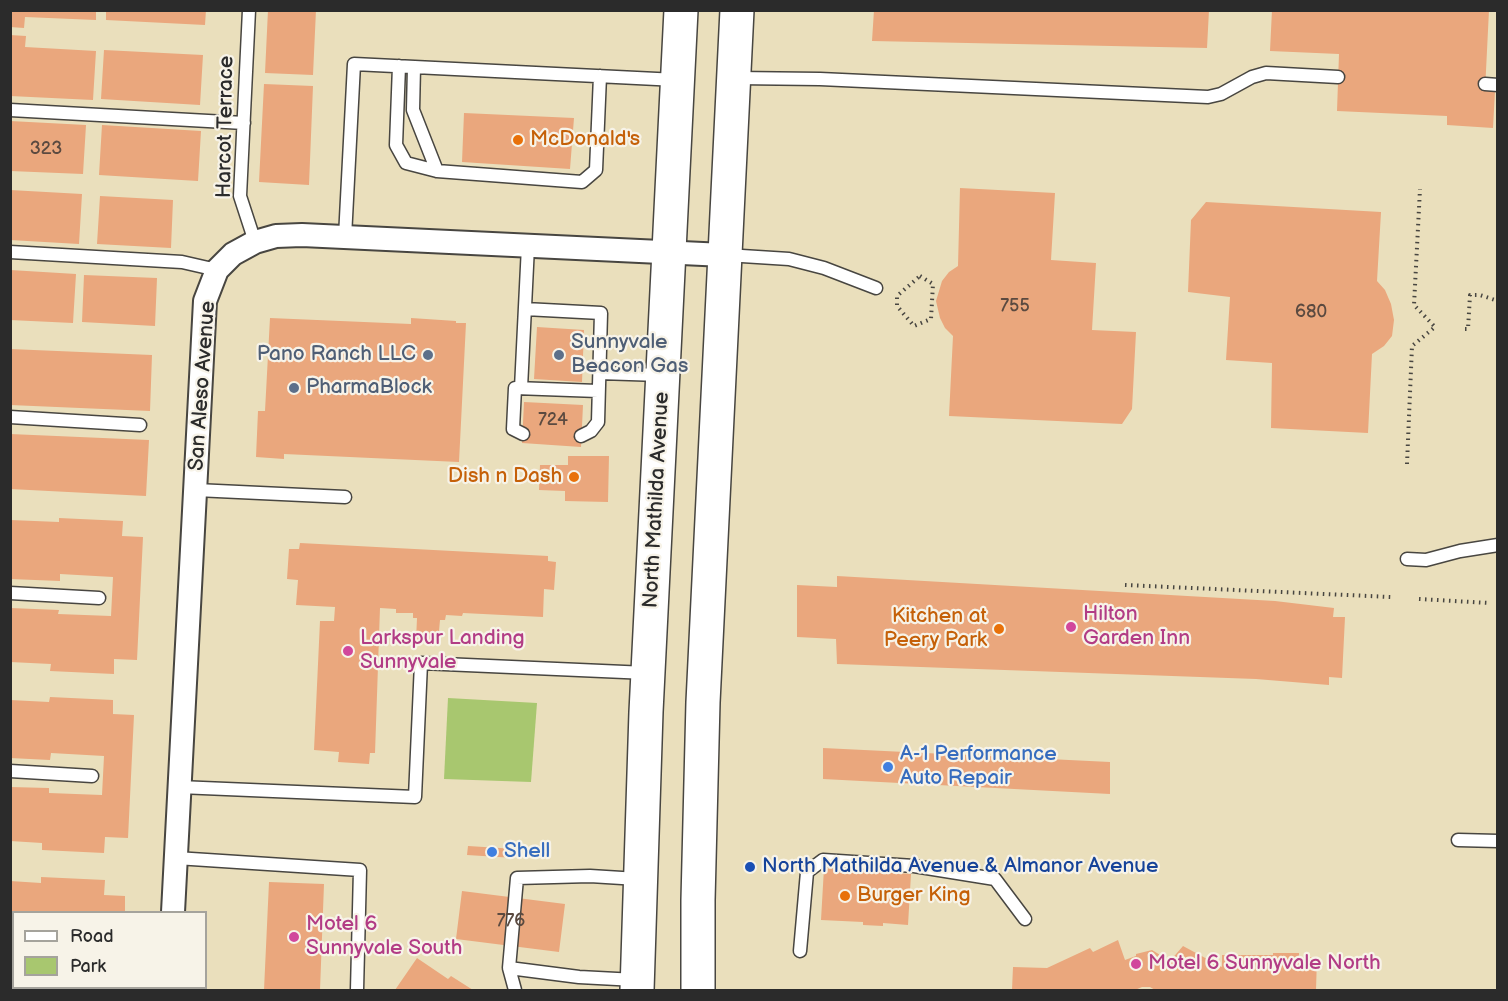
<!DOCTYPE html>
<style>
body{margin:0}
#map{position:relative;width:1508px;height:1001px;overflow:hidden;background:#eadfbc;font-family:"Balsamiq Sans",sans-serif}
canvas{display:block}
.frame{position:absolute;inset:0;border:12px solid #2b2b2b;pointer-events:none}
.legend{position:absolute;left:12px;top:911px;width:195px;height:78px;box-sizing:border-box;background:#f7f3e8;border:2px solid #a5a39c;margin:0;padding:8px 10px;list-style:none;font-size:18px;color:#2b2b2b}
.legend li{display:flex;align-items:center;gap:12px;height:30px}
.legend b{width:30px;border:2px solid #a5a39c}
</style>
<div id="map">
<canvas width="1508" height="1001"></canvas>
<div class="frame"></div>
<ul class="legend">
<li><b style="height:8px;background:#fff"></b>Road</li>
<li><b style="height:16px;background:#a8c76f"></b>Park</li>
</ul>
</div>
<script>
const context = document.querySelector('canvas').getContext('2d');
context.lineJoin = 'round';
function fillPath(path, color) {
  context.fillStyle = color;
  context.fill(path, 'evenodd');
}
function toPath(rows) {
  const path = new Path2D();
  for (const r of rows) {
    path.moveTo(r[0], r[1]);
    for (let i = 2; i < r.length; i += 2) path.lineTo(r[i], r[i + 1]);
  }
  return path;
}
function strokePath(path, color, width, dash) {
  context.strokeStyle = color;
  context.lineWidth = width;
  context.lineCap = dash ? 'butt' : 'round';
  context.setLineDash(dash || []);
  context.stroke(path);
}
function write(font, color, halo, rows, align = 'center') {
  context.font = font + ' "Balsamiq Sans",sans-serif';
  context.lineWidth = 4.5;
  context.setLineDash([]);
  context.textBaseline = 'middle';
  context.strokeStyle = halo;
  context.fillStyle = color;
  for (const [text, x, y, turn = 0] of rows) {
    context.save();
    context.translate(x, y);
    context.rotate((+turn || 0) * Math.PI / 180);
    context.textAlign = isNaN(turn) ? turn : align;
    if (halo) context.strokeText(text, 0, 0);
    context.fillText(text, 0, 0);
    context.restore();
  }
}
fillPath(toPath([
 [448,698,537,703,531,782,444,779]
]), '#a8c76f');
fillPath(toPath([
 [10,10,96,10,96,20,25,17,24,28,10,27],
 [106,10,206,10,205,25,106,20],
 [268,10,316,10,313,75,265,73],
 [874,10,1209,10,1207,48,872,41],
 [1272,10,1489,10,1485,91,1495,91,1493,128,1447,125,1447,116,1337,111,1339,54,1270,51],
 [10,35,26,36,25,47,96,51,93,100,10,96],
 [104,50,203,55,200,105,101,99],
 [264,84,313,86,309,185,259,182],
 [464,113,574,118,570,169,462,162],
 [10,121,86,125,83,174,10,171],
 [102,125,201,131,198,181,99,175],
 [960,188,1055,193,1051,260,1096,263,1092,330,1136,332,1132,409,1122,424,949,416,953,336,945,328,940,318,936,301,942,281,949,272,958,266],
 [10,190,82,194,79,244,10,240],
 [100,196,173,200,171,248,97,244],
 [1206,202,1381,212,1377,281,1385,290,1391,304,1394,320,1392,336,1384,346,1372,354,1368,433,1271,428,1272,363,1226,360,1230,297,1188,292,1191,220],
 [10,270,76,274,73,323,10,320],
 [84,275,157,278,155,326,82,322],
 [270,318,411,324,411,318,456,321,456,323,466,323,459,462,284,454,284,459,256,457,258,411,265,411],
 [537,327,584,330,582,382,534,379],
 [10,349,152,355,150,411,10,405],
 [524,402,583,405,581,447,522,443],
 [10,434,149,440,146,496,10,489],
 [568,456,609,456,608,502,565,501,565,491,539,490,540,465,568,465],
 [59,518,123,521,122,536,143,537,137,660,114,659,114,674,50,671,51,664,10,662,10,608,59,610,58,614,111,616,113,577,60,574,60,581,10,579,10,520,59,522],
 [300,543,548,556,548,561,556,562,554,590,544,589,543,617,463,613,462,616,446,615,445,620,440,620,438,642,416,641,417,618,413,618,413,613,396,613,396,609,380,608,375,753,370,753,369,764,338,762,339,752,314,750,320,621,334,621,335,607,296,605,298,580,287,579,289,549,299,549],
 [837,576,1275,601,1334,608,1333,617,1345,617,1342,678,1329,677,1329,685,1256,679,837,664,836,639,797,637,797,585,837,587],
 [50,697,113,700,113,714,134,715,128,838,105,837,104,853,42,850,42,843,10,841,10,787,49,788,49,793,102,795,104,756,51,753,50,760,10,758,10,700,49,702],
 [823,748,1110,762,1110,794,823,779],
 [468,846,516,849,515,858,467,855],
 [824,868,911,874,908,925,883,923,883,926,863,925,863,922,821,920],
 [41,877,105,880,104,895,125,896,125,912,14,912,14,939,10,939,10,881,41,883],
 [269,882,324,884,320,990,264,990],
 [462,891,565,904,559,952,456,939],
 [1118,940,1125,960,1136,956,1136,954,1152,950,1170,961,1183,946,1222,967,1222,955,1273,955,1273,953,1299,953,1299,957,1317,957,1316,990,1155,990,1150,987,1142,987,1135,990,1012,990,1013,967,1047,968,1090,948,1093,952],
 [417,958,448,979,451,976,473,990,395,990],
 [10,968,14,968,14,988,121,988,121,990,10,990]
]), '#eaa77d');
const lane = toPath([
 [249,10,240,196,255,242],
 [399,66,396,145,406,163,437,171,582,182,596,170,600,76],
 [414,67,413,110,437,171],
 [736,78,820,79,1208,97,1221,94,1252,77,1266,73,1338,77],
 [1485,84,1498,85],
 [10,110,244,123],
 [345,237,354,64,677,80],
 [10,252,182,262,217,270],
 [726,255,789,259,824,268,876,288],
 [525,309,601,313,598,422,591,431,581,436],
 [599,373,660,375],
 [521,388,528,246],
 [10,417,140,425],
 [523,434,513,429,515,388,598,391],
 [196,490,345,497],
 [1407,559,1426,560,1460,551,1498,545],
 [10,593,99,598],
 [10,771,92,776],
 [179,787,415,797,421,663,647,673],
 [1458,840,1498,841],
 [176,858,360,870,357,990],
 [10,951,14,951],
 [800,951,807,872,823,860,914,866,995,879,1025,919],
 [509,968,515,990],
 [636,980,579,977,509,968,517,878,590,876,638,879]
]);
const street = toPath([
 [173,912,205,301,217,270,233,254,255,242,276,236,302,235,724,255],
 [170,990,170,988]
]);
const primary = toPath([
 [637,990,646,712,681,10],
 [698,990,698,900,703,702,737,10]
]);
strokePath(lane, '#484641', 15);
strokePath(street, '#484641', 26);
strokePath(primary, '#484641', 36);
strokePath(toPath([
 [920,276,933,284,931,319,914,326,897,306,897,296,920,276],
 [1465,329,1468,329,1470,295,1480,295,1498,301],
 [1407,464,1412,346,1435,327,1414,305,1420,189],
 [1125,585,1391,597],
 [1419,599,1489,603]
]), '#484641', 4, [1.5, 4.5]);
strokePath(lane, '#fff', 12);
strokePath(street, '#fff', 22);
strokePath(primary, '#fff', 33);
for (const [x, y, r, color] of [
 [518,140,6,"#e8710a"],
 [428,355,6,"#5c6f8a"],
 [559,355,6,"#5c6f8a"],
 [294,388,6,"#5c6f8a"],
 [574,477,6,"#e8710a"],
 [1071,627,6,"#d1479c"],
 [999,629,6,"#e8710a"],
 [348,651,6,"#d1479c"],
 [888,767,6,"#3f7fe0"],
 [492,852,6,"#3f7fe0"],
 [750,867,6,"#1a4fb4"],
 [845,896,6,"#e8710a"],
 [294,937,6,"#d1479c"],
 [1136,964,6,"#d1479c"]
]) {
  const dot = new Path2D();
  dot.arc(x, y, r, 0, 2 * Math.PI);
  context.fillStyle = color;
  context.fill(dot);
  strokePath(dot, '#f7f3e8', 2);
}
write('18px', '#5b4a40', null, [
 ["323",46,149],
 ["755",1015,306],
 ["680",1311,312],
 ["724",553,420],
 ["776",511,921]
]);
write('21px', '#2b2b2b', '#f7f3e8', [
 ["Harcot Terrace",226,127,-89],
 ["San Aleso Avenue",203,386,-86],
 ["North Mathilda Avenue",657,500,-87]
]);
write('21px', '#c56008', '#f7f3e8', [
 ["McDonald's",530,140],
 ["Dish n Dash",562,477,"right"],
 ["Kitchen at",987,617,"right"],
 ["Peery Park",987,641,"right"],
 ["Burger King",857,896]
], 'left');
write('21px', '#4e5e75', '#f7f3e8', [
 ["Sunnyvale",571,343],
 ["Beacon Gas",571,367],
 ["Pano Ranch LLC",416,355,"right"],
 ["PharmaBlock",306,388]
], 'left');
write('21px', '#b23c85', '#f7f3e8', [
 ["Hilton",1083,615],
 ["Garden Inn",1083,639],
 ["Larkspur Landing",360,639],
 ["Sunnyvale",360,663],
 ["Motel 6",306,925],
 ["Sunnyvale South",306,949],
 ["Motel 6 Sunnyvale North",1148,964]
], 'left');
write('21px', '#366cbe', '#f7f3e8', [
 ["A-1 Performance",900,755],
 ["Auto Repair",900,779],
 ["Shell",504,852]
], 'left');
write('21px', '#164399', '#f7f3e8', [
 ["North Mathilda Avenue & Almanor Avenue",762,867]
], 'left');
</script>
